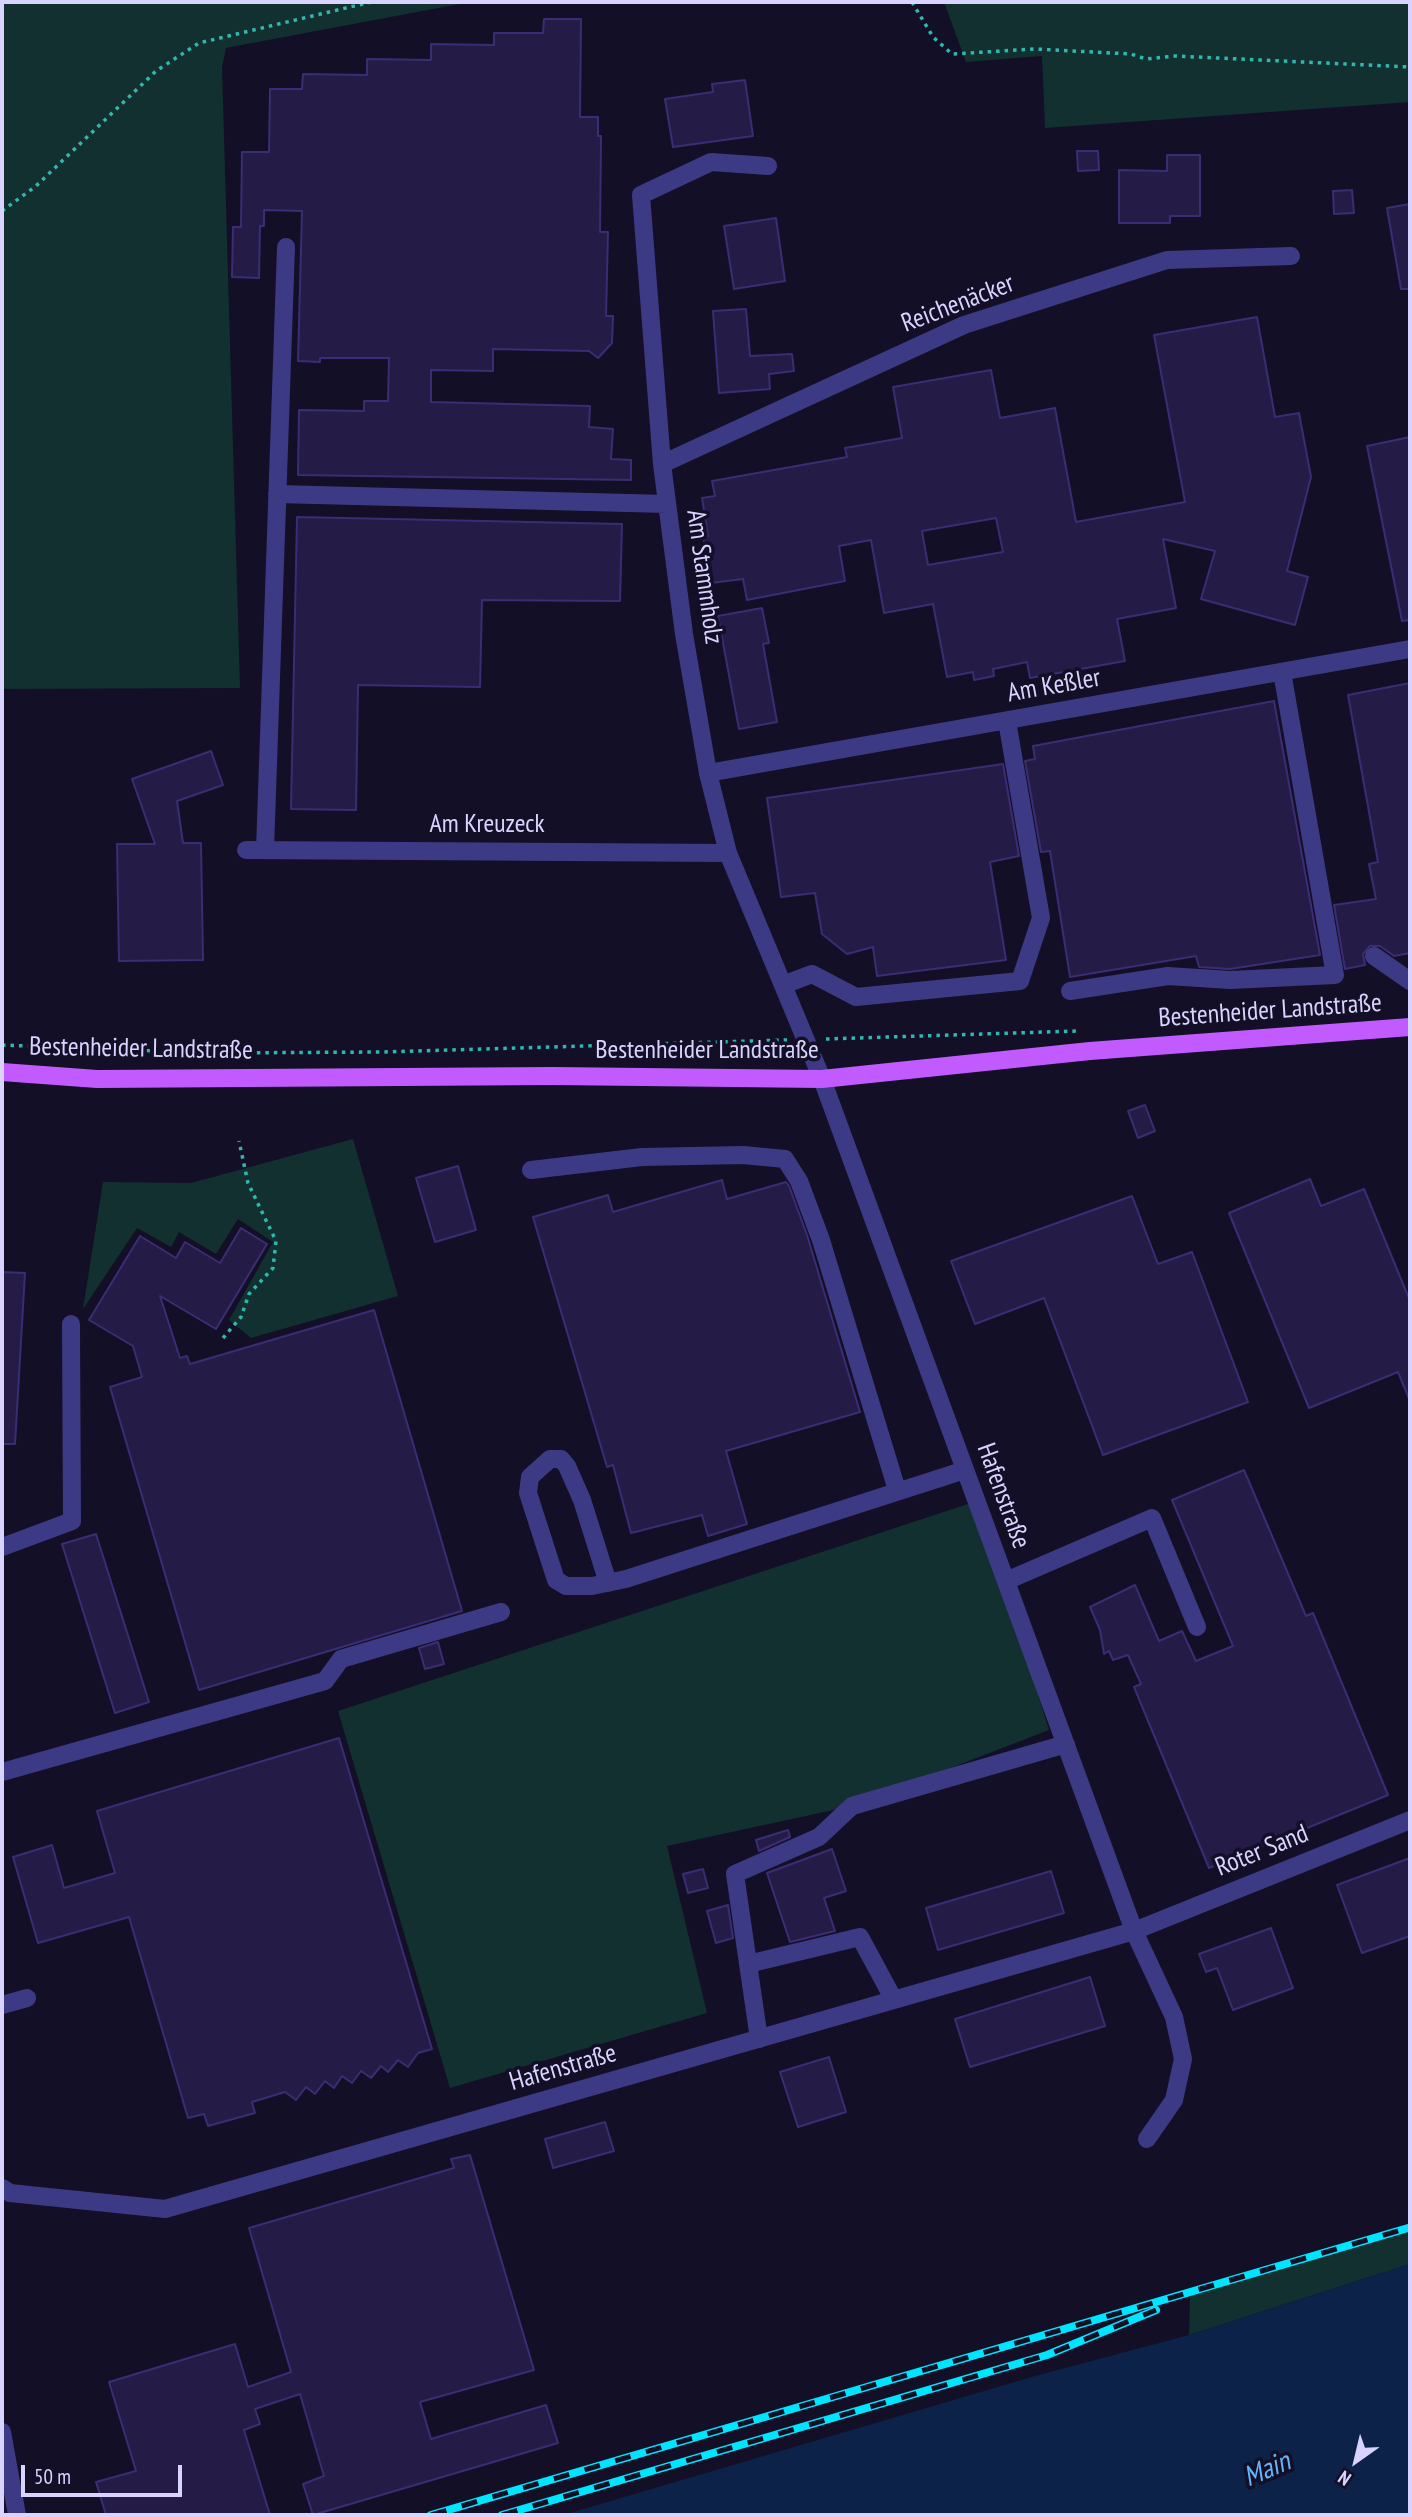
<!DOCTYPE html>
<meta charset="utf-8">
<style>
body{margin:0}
#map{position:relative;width:1412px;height:2517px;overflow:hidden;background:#130f26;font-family:"PT Sans Narrow",sans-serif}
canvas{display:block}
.frame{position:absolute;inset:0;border:4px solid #d9d4ff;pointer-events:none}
.north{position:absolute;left:1321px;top:2426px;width:70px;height:70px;-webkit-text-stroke:5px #130f26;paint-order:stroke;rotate:214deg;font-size:19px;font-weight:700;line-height:28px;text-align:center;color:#d9d4ff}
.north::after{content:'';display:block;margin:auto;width:24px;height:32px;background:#d9d4ff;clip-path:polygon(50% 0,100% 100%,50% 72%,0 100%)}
.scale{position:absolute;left:21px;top:2465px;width:161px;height:32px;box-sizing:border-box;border:4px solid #d9d4ff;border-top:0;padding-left:9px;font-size:21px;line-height:24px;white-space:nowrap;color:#d9d4ff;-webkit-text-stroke:5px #130f26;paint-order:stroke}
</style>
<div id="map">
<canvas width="1412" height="2517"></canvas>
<div class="frame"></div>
<div class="north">N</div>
<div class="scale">50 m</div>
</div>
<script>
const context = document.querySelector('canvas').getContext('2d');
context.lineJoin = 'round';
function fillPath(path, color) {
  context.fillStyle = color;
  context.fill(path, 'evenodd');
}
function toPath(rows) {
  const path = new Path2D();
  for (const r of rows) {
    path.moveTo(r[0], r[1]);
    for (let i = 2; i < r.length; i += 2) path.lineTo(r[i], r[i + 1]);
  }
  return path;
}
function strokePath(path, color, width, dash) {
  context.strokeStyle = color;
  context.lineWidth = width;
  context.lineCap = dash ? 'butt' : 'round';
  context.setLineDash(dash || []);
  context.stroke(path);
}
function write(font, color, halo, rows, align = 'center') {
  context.font = font + ' "PT Sans Narrow",sans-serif';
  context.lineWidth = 7;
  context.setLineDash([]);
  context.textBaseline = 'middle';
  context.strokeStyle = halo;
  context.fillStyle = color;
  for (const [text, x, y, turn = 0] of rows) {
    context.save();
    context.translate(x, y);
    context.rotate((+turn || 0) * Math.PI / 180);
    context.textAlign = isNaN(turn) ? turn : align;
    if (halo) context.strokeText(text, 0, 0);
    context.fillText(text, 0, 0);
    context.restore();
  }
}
fillPath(toPath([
 [2,2,470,2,226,48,222,67,240,688,2,689],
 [944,2,1410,2,1410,102,1045,128,1042,56,966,62],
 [353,1139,398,1296,251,1338,229,1320,273,1242,238,1219,216,1254,179,1232,171,1247,137,1228,83,1309,103,1182,191,1183],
 [977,1501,1049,1730,852,1806,667,1846,707,2013,450,2088,338,1711],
 [1410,2230,1410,2264,1189,2335,1190,2296]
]), '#12302f');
fillPath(toPath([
 [1410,2264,1410,2515,563,2515,1035,2376,1189,2335]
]), '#0c2248');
const building = toPath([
 [544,19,581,19,580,117,598,117,598,136,601,136,600,232,608,232,606,316,613,316,612,343,598,358,589,351,493,349,493,371,431,370,431,402,590,406,589,427,613,429,611,459,631,460,631,480,298,475,299,410,364,411,364,401,388,401,389,358,320,358,320,362,298,361,302,211,264,210,264,226,260,226,259,278,232,277,233,227,241,227,242,152,269,152,270,89,302,89,303,74,367,75,367,59,431,60,431,44,494,45,494,33,543,33,544,19],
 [745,80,753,136,673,147,665,99,713,92,712,84,745,80],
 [1077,151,1098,151,1099,170,1078,171,1077,151],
 [1167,155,1200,155,1200,216,1170,216,1170,223,1119,223,1119,170,1167,171,1167,155],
 [1352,190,1354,213,1334,214,1333,191,1352,190],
 [1410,204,1410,289,1401,289,1387,208,1410,204],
 [776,218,785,281,734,289,724,226,776,218],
 [746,309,750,356,792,354,794,371,769,374,770,389,719,393,713,311,746,309],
 [1257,317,1275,417,1299,413,1311,477,1287,571,1308,577,1295,625,1201,599,1215,551,1163,539,1176,608,1117,619,1125,661,1030,678,1027,662,993,669,994,676,974,680,973,672,947,677,933,604,884,613,871,540,839,546,845,581,747,600,743,579,711,583,703,537,708,536,702,498,715,496,712,481,847,457,845,448,902,438,893,387,991,370,1000,418,1055,408,1076,522,1185,502,1154,335,1257,317],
 [996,518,1003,552,928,565,922,531,996,518],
 [1410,437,1410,620,1402,621,1367,446,1410,437],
 [297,517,622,524,620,601,482,600,480,687,358,685,356,810,291,809,297,517],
 [762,608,769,643,763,644,777,722,739,729,718,616,762,608],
 [1410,683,1410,953,1394,956,1380,946,1370,946,1363,954,1365,965,1345,969,1334,905,1376,899,1369,864,1378,862,1348,695,1410,683],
 [1274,701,1320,955,1230,969,1199,967,1196,956,1070,977,1050,851,1041,852,1025,761,1035,759,1033,746,1274,701],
 [211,751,223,785,177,801,183,843,201,843,203,960,119,961,117,844,155,844,132,779,211,751],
 [1003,764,1019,856,990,862,1006,960,877,976,873,947,847,954,822,934,815,893,781,897,767,798,1003,764],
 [1145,1105,1155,1131,1138,1138,1128,1111,1145,1105],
 [458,1166,476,1230,435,1242,416,1178,458,1166],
 [1310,1179,1321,1206,1364,1189,1410,1301,1410,1401,1398,1372,1309,1408,1229,1213,1310,1179],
 [722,1180,727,1199,786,1182,789,1186,807,1235,860,1412,726,1451,747,1524,708,1536,702,1515,631,1533,613,1465,607,1467,533,1217,608,1195,613,1212,722,1180],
 [1132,1196,1158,1264,1192,1252,1248,1402,1103,1455,1044,1298,975,1324,951,1261,1132,1196],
 [241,1228,267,1244,216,1329,160,1296,180,1358,187,1356,190,1364,374,1310,462,1611,199,1690,110,1387,142,1377,133,1346,89,1320,140,1236,176,1258,185,1242,220,1263,241,1228],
 [2,1272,25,1273,15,1444,2,1444,2,1272],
 [1244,1470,1306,1616,1313,1613,1388,1795,1209,1868,1134,1687,1141,1684,1128,1655,1113,1660,1109,1651,1104,1654,1100,1630,1090,1607,1135,1585,1159,1641,1182,1631,1196,1661,1233,1646,1172,1500,1244,1470],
 [96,1534,149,1702,115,1713,62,1544,96,1534],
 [438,1642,444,1664,425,1669,419,1648,438,1642],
 [339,1738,432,2049,418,2053,408,2067,398,2060,388,2072,381,2066,371,2078,361,2071,352,2083,342,2076,334,2088,325,2081,315,2094,306,2087,296,2100,285,2092,252,2102,255,2113,208,2126,204,2114,188,2118,129,1917,38,1943,13,1857,52,1845,64,1888,115,1873,97,1811,339,1738],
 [788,1830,790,1837,759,1851,756,1840,788,1830],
 [832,1849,846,1891,824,1898,835,1931,790,1942,767,1873,832,1849],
 [1410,1858,1410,1936,1362,1953,1337,1885,1410,1858],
 [703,1869,708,1888,688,1893,683,1874,703,1869],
 [1051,1871,1064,1913,938,1950,926,1908,1051,1871],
 [728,1905,733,1938,716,1943,707,1911,728,1905],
 [1271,1928,1293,1988,1233,2010,1217,1968,1206,1972,1199,1954,1271,1928],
 [1090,1977,1105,2026,970,2067,955,2019,1090,1977],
 [829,2057,846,2112,798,2127,780,2072,829,2057],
 [605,2122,614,2151,553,2168,545,2139,605,2122],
 [470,2155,534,2370,420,2402,431,2439,546,2405,558,2443,313,2515,303,2484,324,2476,300,2394,255,2409,260,2424,244,2430,270,2515,106,2515,96,2482,136,2471,109,2382,235,2344,248,2387,291,2372,249,2228,454,2168,451,2159,470,2155]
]);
fillPath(building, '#241b47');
strokePath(building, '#3b2d73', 2);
strokePath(toPath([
 [912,2,933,37,952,54,1035,49,1131,54,1146,59,1175,56,1410,67],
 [2,211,36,186,156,71,199,43,371,2],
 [826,1039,1077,1031],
 [2,1045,211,1053,381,1052,787,1040],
 [223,1338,241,1317,249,1294,273,1268,276,1241,248,1183,239,1141]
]), '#2fb8b0', 3.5, [3.5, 5]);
strokePath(toPath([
 [662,464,964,325,1167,260,1291,256],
 [277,494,667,504],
 [708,773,1410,649],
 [246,850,728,853],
 [265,850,286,247],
 [1374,956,1410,981],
 [783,985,812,974,856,997,1020,981,1041,918,1007,721],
 [1070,991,1168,976,1230,980,1335,975,1282,672],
 [531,1170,642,1157,743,1155,785,1159,799,1181,821,1240,897,1490],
 [2,1547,72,1521,71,1324],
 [1006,1581,1152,1518,1197,1627],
 [608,1583,582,1500,567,1466,561,1459,550,1459,530,1477,528,1493,556,1580,566,1586,592,1586,626,1579,965,1470],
 [2,1772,325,1681,341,1659,501,1612],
 [748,1964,860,1937,894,2000],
 [2,2005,27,1998],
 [759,2039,735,1874,819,1837,852,1806,1066,1744],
 [1147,2139,1174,2100,1183,2059,1174,2017,1134,1931,1410,1820],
 [2,2188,10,2193,165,2209,1134,1931,822,1079,728,853,708,773,684,634,662,464,641,195,711,162,768,166],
 [2,2432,17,2515]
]), '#3d3a85', 18);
strokePath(toPath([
 [2,1072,97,1079,553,1076,822,1079,1090,1051,1410,1027]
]), '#c25bff', 18);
const rail = toPath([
 [431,2515,1408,2228],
 [502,2515,1047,2355,1156,2310]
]);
strokePath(rail, '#00e5ff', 8);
strokePath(rail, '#130f26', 5, [16]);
write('26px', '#d9d4ff', '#130f26', [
 ["Reichenäcker",958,304,-21],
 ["Am Stammholz",704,577,82],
 ["Am Keßler",1054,686,-10],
 ["Am Kreuzeck",487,825],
 ["Bestenheider Landstraße",1270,1011,-4],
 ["Bestenheider Landstraße",141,1049,1],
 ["Bestenheider Landstraße",707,1051],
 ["Hafenstraße",1003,1496,70],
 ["Roter Sand",1262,1851,-22],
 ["Hafenstraße",563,2068,-16]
]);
write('italic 28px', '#62b6ff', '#130f26', [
 ["Main",1267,2470,-23]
]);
</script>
